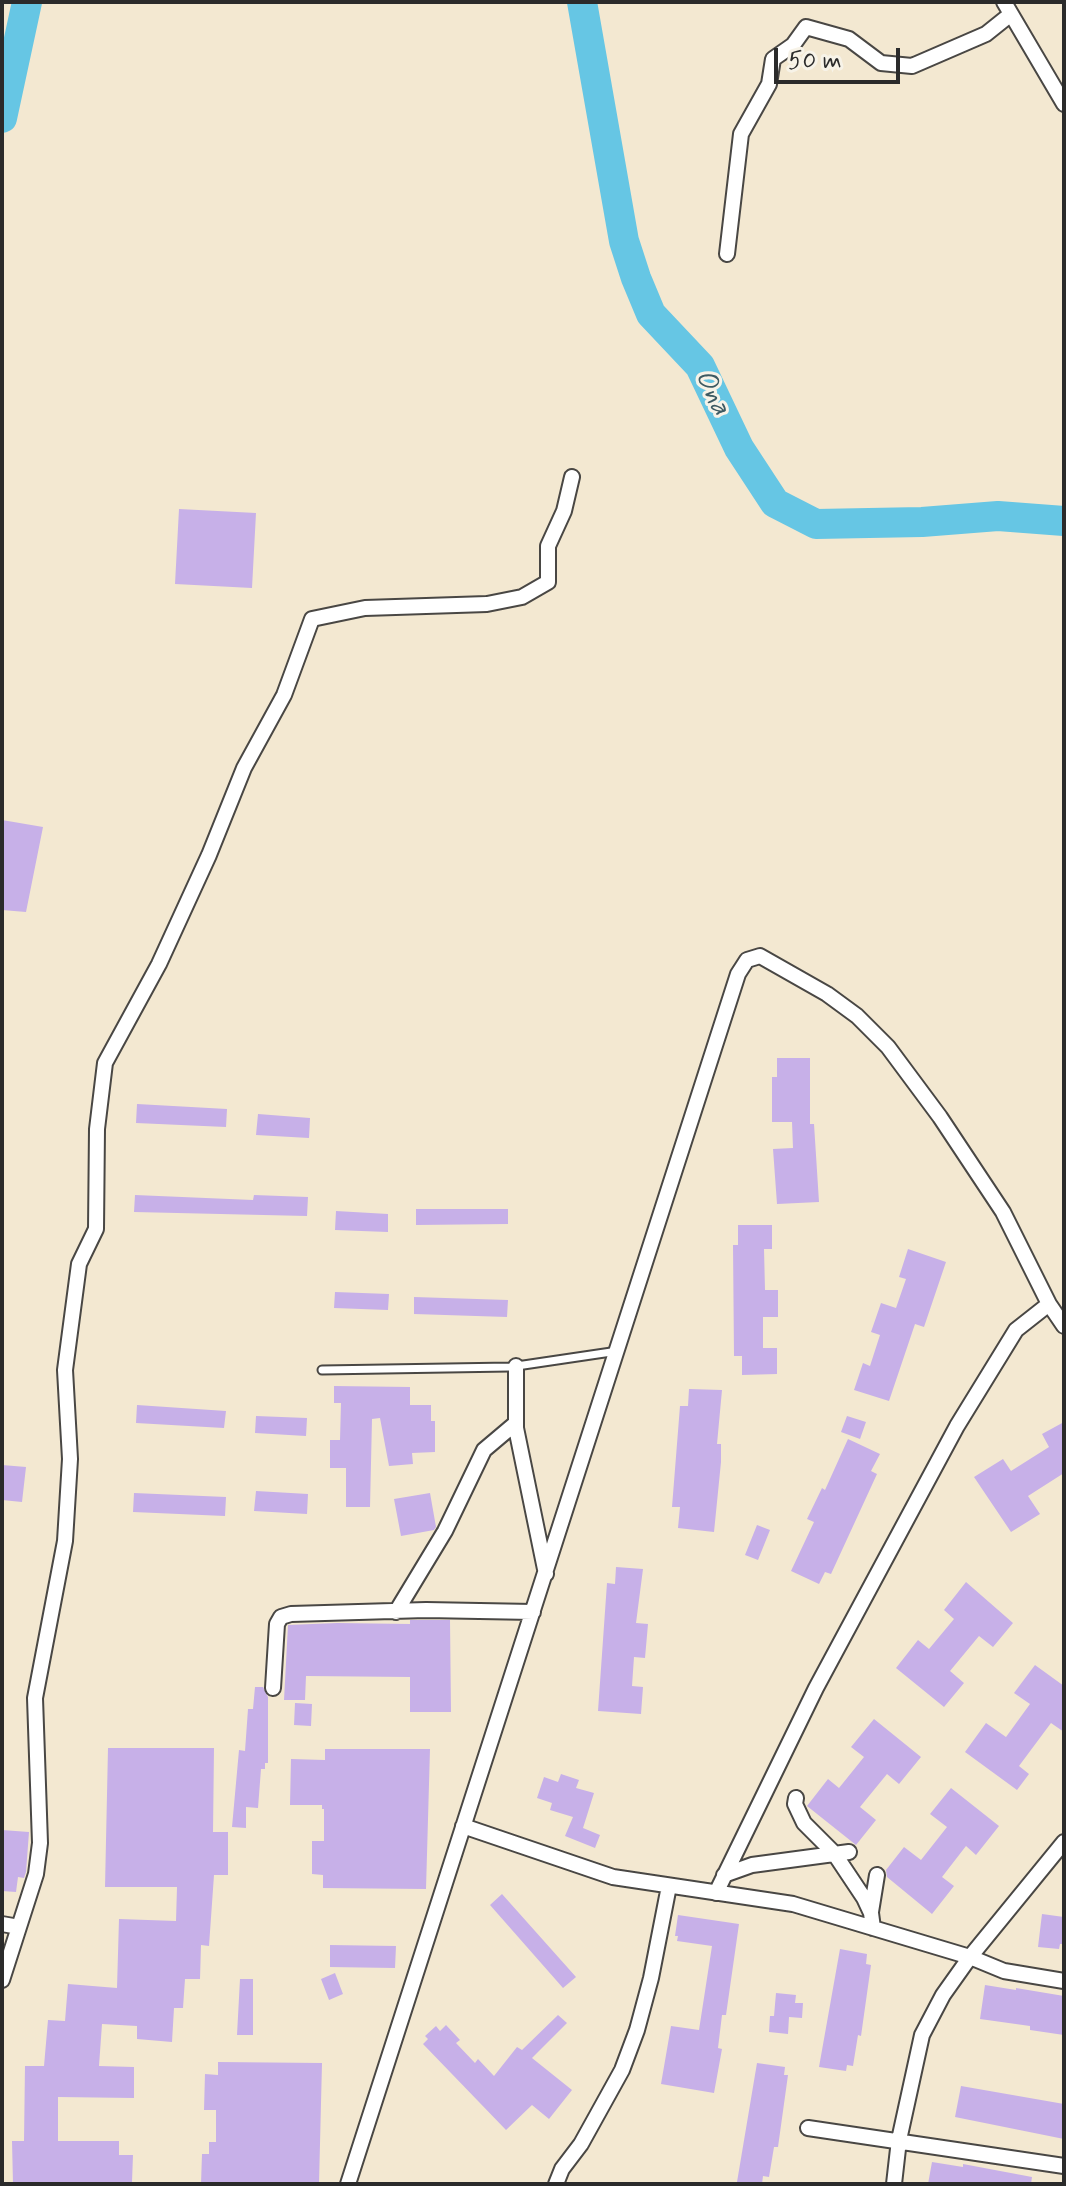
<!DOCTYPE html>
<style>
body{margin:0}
#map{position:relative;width:1066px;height:2186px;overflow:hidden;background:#f3e8d1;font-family:Mynerve,sans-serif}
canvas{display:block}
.frame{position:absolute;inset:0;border:4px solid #2b2b2b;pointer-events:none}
.scale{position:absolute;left:774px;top:48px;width:126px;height:36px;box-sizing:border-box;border:4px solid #2b2b2b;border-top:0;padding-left:10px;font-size:24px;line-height:28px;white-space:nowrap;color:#2b2b2b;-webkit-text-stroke:6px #f7f3e8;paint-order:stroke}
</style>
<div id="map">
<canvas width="1066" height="2186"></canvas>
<div class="frame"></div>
<div class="scale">50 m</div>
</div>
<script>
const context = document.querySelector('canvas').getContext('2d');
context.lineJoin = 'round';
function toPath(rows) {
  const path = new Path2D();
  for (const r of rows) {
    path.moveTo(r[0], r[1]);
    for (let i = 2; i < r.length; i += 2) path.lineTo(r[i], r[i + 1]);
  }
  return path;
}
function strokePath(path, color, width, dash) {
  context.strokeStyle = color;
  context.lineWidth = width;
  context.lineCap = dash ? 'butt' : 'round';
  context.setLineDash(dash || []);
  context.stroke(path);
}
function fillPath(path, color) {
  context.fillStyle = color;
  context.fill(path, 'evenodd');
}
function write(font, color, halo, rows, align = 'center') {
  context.font = font + ' Mynerve,sans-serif';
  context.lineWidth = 6;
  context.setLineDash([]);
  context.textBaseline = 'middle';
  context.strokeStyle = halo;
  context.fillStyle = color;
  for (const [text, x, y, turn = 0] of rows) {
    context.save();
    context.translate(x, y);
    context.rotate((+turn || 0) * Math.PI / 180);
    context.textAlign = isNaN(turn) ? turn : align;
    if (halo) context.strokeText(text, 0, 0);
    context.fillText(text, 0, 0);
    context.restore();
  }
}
strokePath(toPath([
 [582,2,624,241,636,278,651,314,700,366,739,448,775,503,816,524,922,522,998,516,1064,521],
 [2,118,27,2]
]), '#66c6e4', 30);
fillPath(toPath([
 [179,509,256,513,252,588,175,584],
 [2,820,43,827,26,912,2,910],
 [777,1058,810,1058,810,1124,814,1124,819,1202,777,1204,773,1149,793,1148,792,1122,772,1122,772,1077,777,1077],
 [137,1104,227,1109,226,1127,136,1123],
 [258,1114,310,1118,309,1138,256,1135],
 [135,1195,253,1200,254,1195,308,1197,307,1216,134,1212],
 [416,1209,508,1209,508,1224,416,1225],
 [336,1211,388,1214,388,1232,335,1230],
 [738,1225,772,1225,772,1249,764,1249,765,1290,778,1290,778,1317,763,1317,763,1348,777,1348,777,1374,742,1375,742,1356,734,1356,733,1245,738,1245],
 [908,1249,946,1262,924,1327,915,1324,889,1401,854,1390,863,1363,870,1366,880,1335,871,1332,881,1303,896,1308,906,1279,899,1277],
 [335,1292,389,1294,388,1310,334,1308],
 [414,1297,508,1300,507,1317,414,1314],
 [334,1386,410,1387,410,1405,431,1405,431,1421,435,1421,435,1452,412,1453,413,1464,389,1466,380,1418,372,1419,370,1507,346,1507,346,1468,330,1468,330,1440,340,1440,341,1403,334,1403],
 [689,1389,722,1390,717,1444,721,1444,721,1462,714,1532,678,1528,680,1507,672,1507,680,1406,688,1406],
 [137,1405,226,1411,224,1428,136,1423],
 [256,1416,307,1418,306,1436,255,1433],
 [847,1416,866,1422,860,1439,841,1432],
 [1064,1422,1064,1473,1028,1496,1040,1514,1011,1532,974,1477,1003,1459,1011,1471,1049,1447,1042,1434],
 [848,1439,880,1454,871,1471,877,1474,831,1574,825,1572,819,1584,791,1571,814,1522,807,1519,822,1488,825,1490],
 [2,1465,26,1467,22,1502,2,1500],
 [256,1491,308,1494,307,1514,254,1511],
 [134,1493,226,1497,225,1516,133,1512],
 [430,1493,436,1527,434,1530,401,1536,394,1499],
 [757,1525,770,1530,758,1560,745,1555],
 [616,1567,643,1569,636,1623,648,1624,645,1658,634,1657,632,1686,643,1687,641,1714,598,1711,607,1583,615,1584],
 [966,1582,1013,1623,993,1647,979,1636,950,1671,964,1683,944,1707,896,1668,918,1640,929,1649,954,1619,944,1610],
 [410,1620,450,1620,451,1712,410,1712,410,1677,306,1676,305,1700,284,1700,288,1625,337,1623,410,1624],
 [1035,1665,1064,1686,1064,1732,1051,1723,1019,1766,1029,1774,1017,1790,965,1752,986,1723,1006,1737,1030,1704,1014,1693],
 [255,1687,263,1687,268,1697,268,1763,265,1763,265,1769,261,1769,258,1808,246,1807,246,1828,232,1827,239,1750,245,1751,248,1709,253,1709],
 [295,1703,312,1704,311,1726,294,1725],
 [874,1719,921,1757,899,1784,887,1774,860,1807,876,1820,856,1845,807,1806,828,1779,839,1788,864,1757,851,1747],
 [108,1748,214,1748,213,1832,228,1832,228,1875,214,1875,209,1946,201,1945,200,1979,185,1979,183,2008,174,2008,172,2042,137,2039,137,2026,102,2024,99,2066,134,2067,134,2098,58,2097,58,2141,119,2141,119,2155,133,2155,132,2182,13,2184,12,2141,24,2141,25,2066,44,2066,48,2020,65,2021,68,1984,117,1988,119,1919,176,1921,177,1887,105,1887],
 [325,1749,430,1749,426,1889,323,1888,323,1875,312,1874,312,1841,324,1841,324,1809,322,1809,322,1805,290,1805,291,1759,325,1760],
 [561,1774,579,1780,576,1788,594,1793,583,1828,600,1835,595,1848,565,1836,573,1817,550,1810,552,1803,537,1798,544,1777,558,1782],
 [951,1788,999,1826,976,1855,966,1846,942,1877,954,1886,932,1914,887,1877,886,1870,904,1847,921,1860,947,1827,930,1814],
 [2,1830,29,1832,26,1872,24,1878,18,1877,16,1892,2,1891],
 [502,1894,576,1977,563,1988,490,1905],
 [1042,1914,1064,1917,1064,1944,1060,1944,1059,1949,1038,1947],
 [678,1915,739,1924,726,2015,722,2015,718,2048,722,2049,714,2093,661,2084,671,2026,699,2030,712,1946,677,1941,678,1936,675,1936],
 [330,1945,396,1946,395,1968,330,1967],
 [840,1949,867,1954,866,1964,871,1965,861,2036,858,2035,853,2066,847,2065,846,2071,819,2067],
 [335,1973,343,1994,329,2000,321,1979],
 [240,1979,253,1979,253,2035,237,2035],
 [985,1985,1016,1990,1016,1988,1064,1996,1064,2035,1030,2030,1030,2026,980,2019],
 [776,1993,796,1995,795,2003,803,2003,802,2018,789,2017,788,2034,769,2032,770,2016,774,2016],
 [558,2015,567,2023,532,2058,572,2090,549,2119,532,2105,506,2130,423,2044,428,2039,425,2036,436,2026,440,2031,446,2025,460,2040,456,2043,475,2063,478,2059,494,2076,517,2047,522,2050],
 [218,2062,322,2063,319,2184,201,2184,202,2154,209,2154,209,2142,216,2142,216,2110,204,2110,205,2074,218,2075],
 [757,2063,785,2067,784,2075,788,2075,778,2147,774,2147,769,2177,763,2176,762,2184,737,2182],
 [961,2086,1064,2104,1064,2139,955,2117],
 [932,2162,963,2167,963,2164,1032,2177,1031,2184,928,2184]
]), '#c7b0e8');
const service = toPath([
 [322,1370,510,1367,618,1351]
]);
const minor = toPath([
 [1004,2,1064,104],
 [727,254,741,134,769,84,773,59,793,45,806,27,849,39,881,63,912,66,986,34,1011,14],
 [516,1366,516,1428,546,1574],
 [396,1612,445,1531,484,1450,516,1423],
 [273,1688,277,1624,281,1617,291,1614,426,1610,533,1612],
 [796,1798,795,1804,804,1823,834,1853,864,1898,871,1913,873,1928],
 [463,1826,613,1877,793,1904,970,1957,1004,1971,1064,1981],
 [724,1875,752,1865,849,1852],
 [716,1893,816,1688,957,1426,1016,1330,1049,1304,1064,1326],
 [871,1912,877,1875],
 [2,1924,19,1927],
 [2,1980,36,1874,40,1843,35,1698,65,1541,70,1459,65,1370,79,1264,96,1229,97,1129,105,1063,159,964,209,855,244,768,284,695,312,619,365,608,487,604,522,597,548,582,548,546,564,511,572,477],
 [808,2128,1064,2166],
 [348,2184,738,974,747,960,760,956,827,994,857,1016,888,1047,940,1117,1003,1212,1049,1304],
 [556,2184,562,2169,581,2144,622,2070,637,2030,651,1978,669,1886],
 [894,2184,899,2140,922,2035,943,1995,970,1957,1064,1842]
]);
strokePath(service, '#494744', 11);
strokePath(minor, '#494744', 18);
strokePath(service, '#fff', 7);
strokePath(minor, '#fff', 14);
write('italic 28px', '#3d5a62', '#f7f3e8', [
 ["Ona",711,393,63]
]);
</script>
